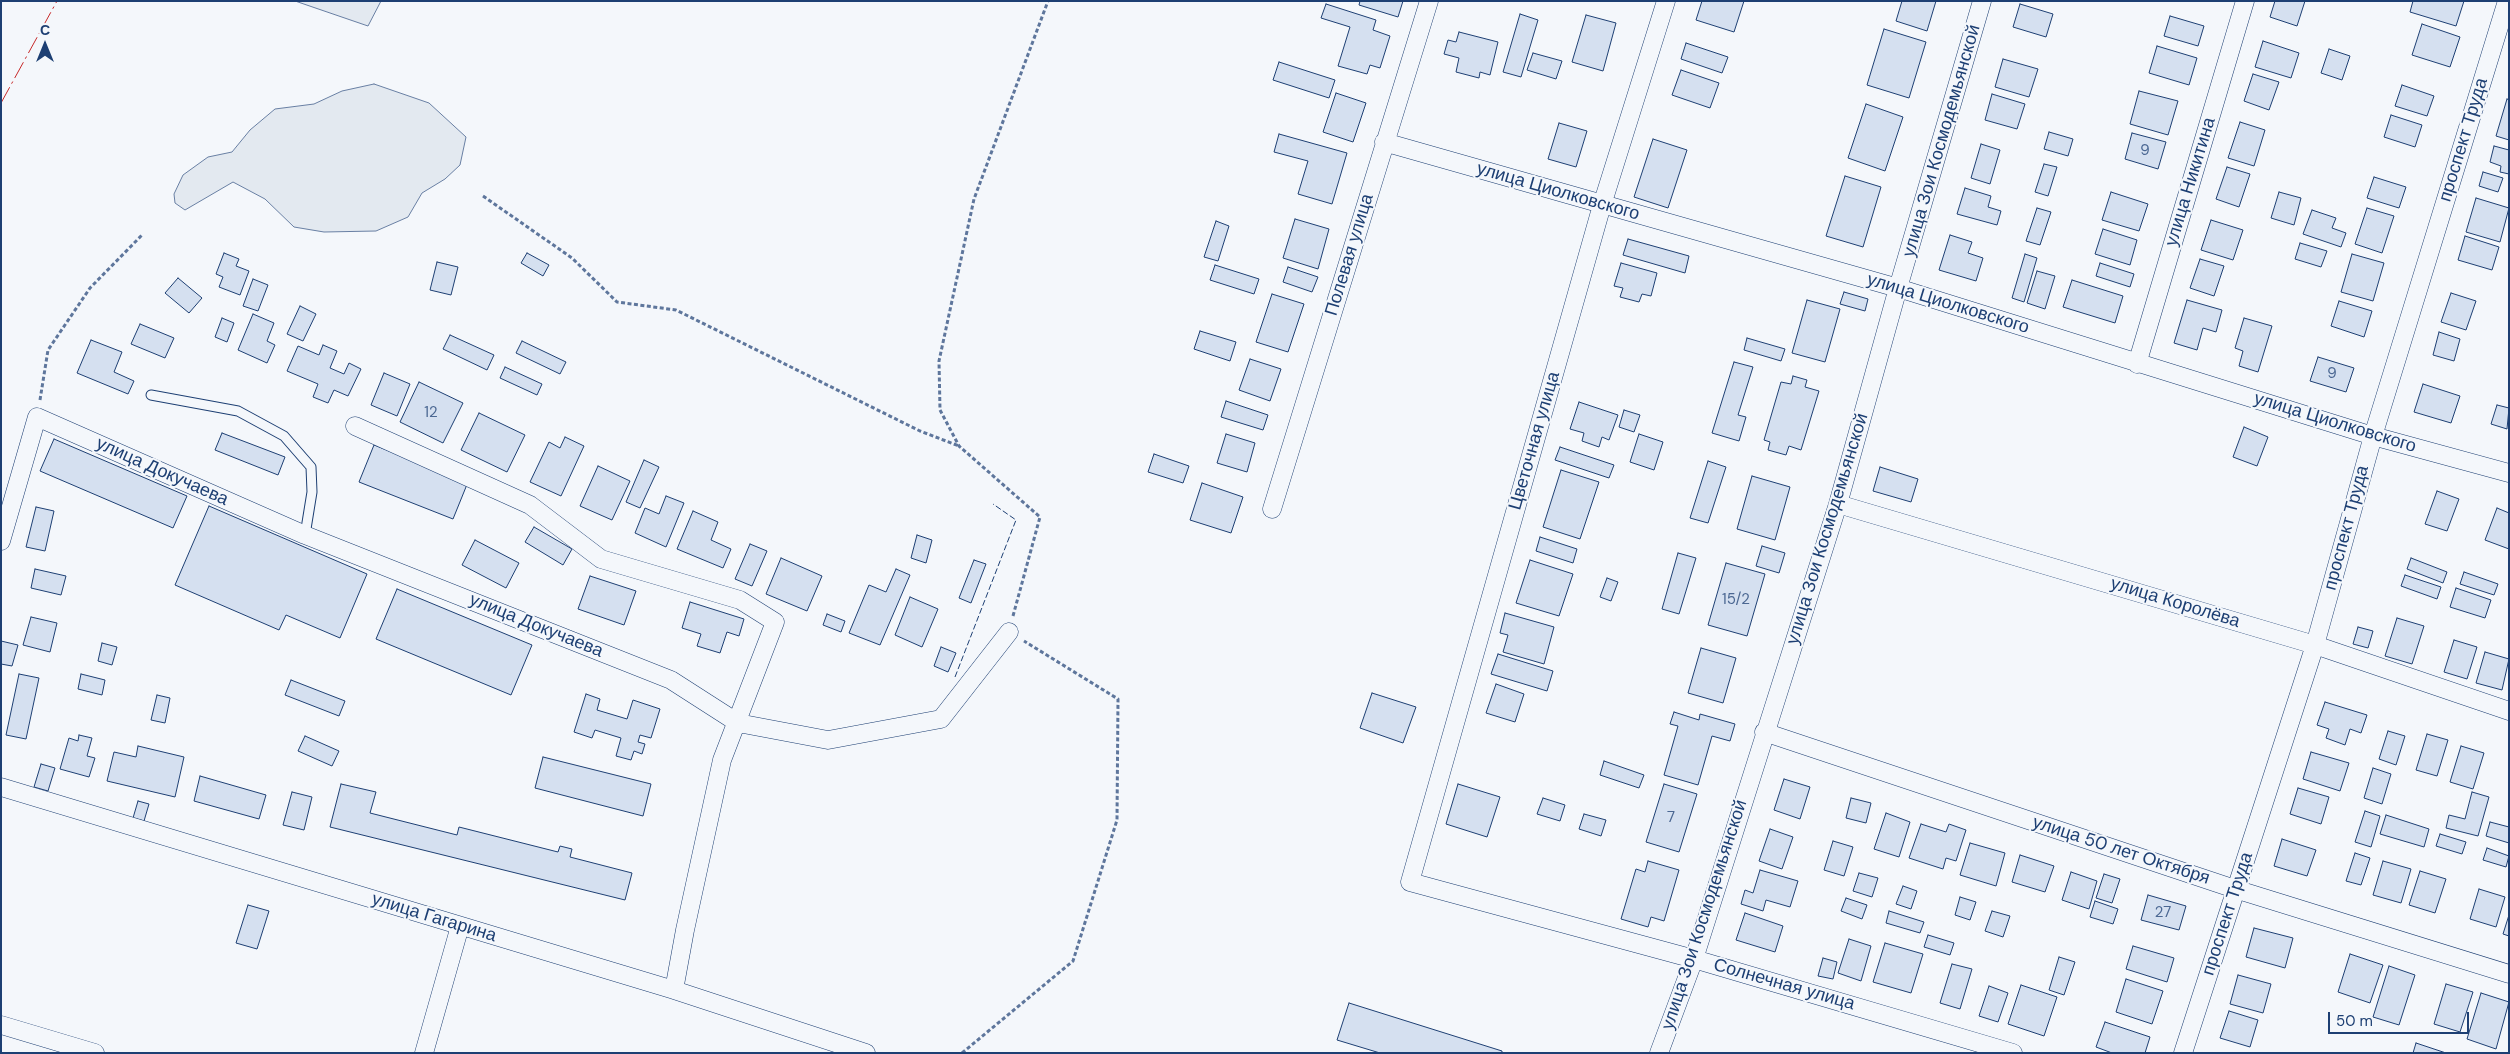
<!DOCTYPE html>
<meta charset="utf-8">
<style>
body{margin:0}
#map{position:relative;width:2510px;height:1054px;overflow:hidden;background:#f4f7fb;font-family:"DM Sans",sans-serif}
canvas{display:block}
.frame{position:absolute;inset:0;border:2px solid #1d3f73;pointer-events:none}
.north{position:absolute;left:20px;top:20px;width:50px;height:50px;-webkit-text-stroke:4px #f4f7fb;paint-order:stroke;rotate:0deg;font-size:14px;font-weight:700;line-height:20px;text-align:center;color:#1d3f73}
.north::after{content:'';display:block;margin:auto;width:18px;height:22px;background:#1d3f73;clip-path:polygon(50% 0,100% 100%,50% 72%,0 100%)}
.scale{position:absolute;left:2328px;top:1012px;width:141px;height:22px;box-sizing:border-box;border:2px solid #1d3f73;border-top:0;padding-left:6px;font-size:15px;line-height:18px;white-space:nowrap;color:#1d3f73;-webkit-text-stroke:4px #f4f7fb;paint-order:stroke}
</style>
<div id="map">
<canvas width="2510" height="1054"></canvas>
<div class="frame"></div>
<div class="north">С</div>
<div class="scale">50 m</div>
</div>
<script>
const context = document.querySelector('canvas').getContext('2d');
context.lineJoin = 'round';
function fillPath(path, color) {
  context.fillStyle = color;
  context.fill(path, 'evenodd');
}
function toPath(rows) {
  const path = new Path2D();
  for (const r of rows) {
    path.moveTo(r[0], r[1]);
    for (let i = 2; i < r.length; i += 2) path.lineTo(r[i], r[i + 1]);
  }
  return path;
}
function strokePath(path, color, width, dash) {
  context.strokeStyle = color;
  context.lineWidth = width;
  context.lineCap = dash ? 'butt' : 'round';
  context.setLineDash(dash || []);
  context.stroke(path);
}
function write(font, color, halo, rows, align = 'center') {
  context.font = font + ' "DM Sans",sans-serif';
  context.lineWidth = 4;
  context.setLineDash([]);
  context.textBaseline = 'middle';
  context.strokeStyle = halo;
  context.fillStyle = color;
  for (const [text, x, y, turn = 0] of rows) {
    context.save();
    context.translate(x, y);
    context.rotate((+turn || 0) * Math.PI / 180);
    context.textAlign = isNaN(turn) ? turn : align;
    if (halo) context.strokeText(text, 0, 0);
    context.fillText(text, 0, 0);
    context.restore();
  }
}
const green = toPath([
 [295,1,381,1,368,26,295,1],
 [374,84,429,103,466,137,460,165,445,179,422,193,408,217,376,231,324,232,294,227,265,199,233,182,185,210,175,203,174,194,183,175,208,157,232,152,250,130,275,109,314,104,342,91,374,84]
]);
fillPath(green, '#e3e9f0');
strokePath(green, '#687fa3', 1);
const building = toPath([
 [1360,1,1403,1,1398,17,1359,5,1360,1],
 [1702,1,1744,1,1734,32,1696,20,1702,1],
 [1902,1,1936,1,1927,31,1896,21,1902,1],
 [2275,1,2305,1,2297,26,2270,17,2275,1],
 [2413,1,2464,1,2456,26,2410,12,2413,1],
 [1326,4,1376,20,1373,30,1390,36,1380,68,1370,65,1367,74,1338,66,1350,27,1321,18,1326,4],
 [2020,4,2053,14,2046,37,2013,27,2020,4],
 [1520,14,1538,20,1521,77,1503,72,1520,14],
 [1586,15,1616,23,1603,71,1572,62,1586,15],
 [2170,16,2204,26,2198,46,2164,36,2170,16],
 [2422,24,2460,37,2450,67,2412,55,2422,24],
 [1884,29,1926,42,1909,98,1867,85,1884,29],
 [1459,32,1498,42,1490,75,1480,72,1479,78,1456,72,1459,58,1444,54,1448,40,1456,42,1459,32],
 [2263,41,2299,53,2291,78,2255,67,2263,41],
 [1686,43,1728,57,1722,73,1681,59,1686,43],
 [2157,46,2197,58,2189,85,2149,73,2157,46],
 [2329,49,2350,56,2342,80,2321,73,2329,49],
 [1533,53,1562,61,1556,79,1527,70,1533,53],
 [2003,59,2038,69,2029,97,1995,87,2003,59],
 [1279,62,1335,80,1329,98,1273,80,1279,62],
 [1681,70,1719,83,1710,108,1672,95,1681,70],
 [2253,74,2279,82,2269,110,2244,101,2253,74],
 [2402,85,2434,96,2427,116,2395,106,2402,85],
 [2139,91,2178,101,2168,135,2130,124,2139,91],
 [1336,93,1366,103,1353,142,1323,132,1336,93],
 [1992,94,2025,104,2017,129,1985,120,1992,94],
 [2507,99,2509,100,2509,140,2496,136,2507,99],
 [1866,104,1903,117,1885,171,1848,158,1866,104],
 [2391,115,2422,125,2415,147,2384,137,2391,115],
 [2240,122,2265,130,2254,166,2228,158,2240,122],
 [1559,123,1587,131,1576,167,1548,159,1559,123],
 [2049,132,2073,139,2068,156,2044,149,2049,132],
 [2132,133,2166,142,2158,169,2125,159,2132,133],
 [1279,134,1347,153,1332,204,1298,194,1308,161,1274,152,1279,134],
 [1653,139,1687,150,1668,208,1634,197,1653,139],
 [1981,144,2000,150,1990,184,1971,178,1981,144],
 [2494,146,2509,150,2509,174,2500,172,2501,166,2490,162,2494,146],
 [2044,164,2057,167,2048,196,2035,192,2044,164],
 [2227,167,2250,174,2239,207,2216,199,2227,167],
 [2483,172,2503,178,2498,192,2479,186,2483,172],
 [1845,176,1881,187,1863,247,1826,236,1845,176],
 [2374,177,2406,187,2399,208,2367,198,2374,177],
 [1965,188,1991,196,1988,207,2001,211,1997,225,1957,214,1965,188],
 [2111,192,2148,204,2139,231,2102,220,2111,192],
 [2279,192,2301,198,2294,225,2271,218,2279,192],
 [2476,198,2509,208,2500,242,2466,232,2476,198],
 [2037,208,2051,212,2040,245,2026,241,2037,208],
 [2367,208,2394,216,2382,253,2355,244,2367,208],
 [2312,210,2336,218,2332,228,2346,233,2341,247,2303,234,2312,210],
 [1295,219,1329,229,1318,269,1283,258,1295,219],
 [2211,220,2243,230,2233,260,2201,250,2211,220],
 [1216,221,1229,226,1218,261,1204,257,1216,221],
 [2103,229,2137,240,2130,265,2095,254,2103,229],
 [1950,235,1972,242,1968,253,1983,258,1976,281,1939,270,1950,235],
 [2465,236,2499,247,2492,270,2458,260,2465,236],
 [1628,239,1689,256,1685,273,1623,255,1628,239],
 [2300,243,2327,251,2321,267,2295,259,2300,243],
 [224,253,239,259,236,266,249,271,240,295,219,287,223,277,216,274,224,253],
 [527,253,549,265,543,276,521,263,527,253],
 [2025,254,2037,258,2024,302,2012,298,2025,254],
 [2352,254,2384,263,2373,301,2341,292,2352,254],
 [2200,259,2224,266,2214,296,2190,288,2200,259],
 [437,262,458,267,451,295,430,290,437,262],
 [1621,263,1657,273,1651,296,1642,294,1639,302,1620,297,1623,288,1614,286,1621,263],
 [2100,263,2134,274,2130,287,2096,276,2100,263],
 [1215,265,1259,279,1254,294,1210,280,1215,265],
 [1288,267,1318,277,1312,292,1283,282,1288,267],
 [2037,271,2055,276,2045,309,2027,303,2037,271],
 [178,278,202,298,189,313,165,293,178,278],
 [253,279,268,285,258,311,243,306,253,279],
 [2072,280,2123,296,2115,323,2063,307,2072,280],
 [1844,292,1868,299,1865,311,1840,304,1844,292],
 [2451,293,2476,301,2466,330,2441,322,2451,293],
 [1272,294,1304,304,1288,352,1256,342,1272,294],
 [1807,300,1840,309,1825,362,1792,353,1807,300],
 [2187,300,2222,310,2216,332,2203,328,2197,350,2174,343,2187,300],
 [2339,301,2372,311,2364,337,2331,326,2339,301],
 [300,306,316,314,303,341,287,334,300,306],
 [253,314,274,323,267,341,275,345,267,363,238,350,253,314],
 [222,318,234,323,227,342,215,337,222,318],
 [2244,318,2272,326,2258,372,2239,366,2243,351,2235,348,2244,318],
 [140,324,174,338,165,358,131,344,140,324],
 [1200,331,1236,342,1230,361,1194,349,1200,331],
 [2439,332,2460,339,2454,361,2433,355,2439,332],
 [450,335,494,355,487,370,443,349,450,335],
 [1747,338,1785,349,1781,361,1744,350,1747,338],
 [91,340,122,352,114,372,134,381,128,394,77,373,91,340],
 [522,341,566,362,560,374,516,353,522,341],
 [323,345,337,351,330,368,344,374,349,363,361,369,348,396,334,390,328,403,313,397,318,384,287,371,298,346,319,355,323,345],
 [2318,357,2354,368,2346,392,2310,381,2318,357],
 [1250,359,1281,369,1270,401,1239,390,1250,359],
 [1734,362,1753,367,1738,415,1746,417,1739,441,1712,433,1734,362],
 [505,367,542,384,537,395,500,378,505,367],
 [384,373,410,384,397,416,371,405,384,373],
 [1793,376,1807,380,1805,387,1819,391,1801,450,1789,446,1786,455,1768,450,1770,442,1764,440,1781,382,1791,384,1793,376],
 [419,382,463,403,443,443,400,422,419,382],
 [2423,384,2460,396,2451,423,2414,412,2423,384],
 [1226,401,1268,415,1263,430,1221,417,1226,401],
 [1579,402,1618,415,1609,440,1602,437,1599,447,1582,441,1584,433,1570,429,1579,402],
 [2497,405,2509,408,2507,429,2491,424,2497,405],
 [1624,410,1640,415,1634,432,1619,427,1624,410],
 [479,413,525,435,507,472,461,450,479,413],
 [2244,427,2268,437,2257,466,2233,457,2244,427],
 [222,433,285,457,278,475,215,450,222,433],
 [1226,434,1255,443,1247,472,1217,463,1226,434],
 [1639,434,1663,442,1654,470,1630,462,1639,434],
 [565,437,584,446,561,496,530,482,549,442,560,448,565,437],
 [54,439,187,496,173,528,40,471,54,439],
 [374,445,468,482,453,519,359,482,374,445],
 [1560,447,1614,465,1609,478,1555,460,1560,447],
 [1154,454,1189,466,1183,483,1148,472,1154,454],
 [644,460,659,467,640,508,626,502,644,460],
 [1708,461,1726,467,1708,523,1690,518,1708,461],
 [598,466,630,481,612,520,580,506,598,466],
 [1880,467,1918,479,1911,502,1873,491,1880,467],
 [1561,470,1599,482,1580,539,1543,527,1561,470],
 [1752,476,1790,487,1775,540,1737,529,1752,476],
 [1202,483,1243,497,1231,533,1190,520,1202,483],
 [2437,491,2459,499,2447,531,2425,524,2437,491],
 [666,496,684,503,666,547,635,533,645,508,659,514,666,496],
 [209,506,367,574,340,638,286,615,279,630,175,585,209,506],
 [36,507,54,511,45,551,26,547,36,507],
 [2497,508,2509,513,2509,549,2485,540,2497,508],
 [693,511,718,522,711,540,731,549,723,568,677,549,693,511],
 [534,527,572,549,563,565,525,542,534,527],
 [917,535,932,540,926,563,911,558,917,535],
 [1540,537,1577,549,1573,563,1536,551,1540,537],
 [475,540,519,563,506,588,462,565,475,540],
 [750,544,767,551,752,586,735,579,750,544],
 [1762,546,1785,553,1779,573,1756,566,1762,546],
 [1678,553,1696,558,1679,614,1662,609,1678,553],
 [781,558,822,576,807,611,766,594,781,558],
 [2411,558,2447,572,2443,583,2407,569,2411,558],
 [974,560,986,564,971,603,959,598,974,560],
 [1530,560,1573,574,1559,616,1516,603,1530,560],
 [1726,563,1765,574,1747,636,1708,625,1726,563],
 [35,569,66,576,61,595,31,588,35,569],
 [896,569,910,575,880,645,849,633,869,585,886,592,896,569],
 [2464,572,2498,584,2494,595,2460,584,2464,572],
 [2405,575,2441,587,2437,599,2401,586,2405,575],
 [590,576,636,591,624,625,578,609,590,576],
 [1607,578,1618,582,1611,601,1600,597,1607,578],
 [2456,588,2491,600,2485,618,2450,607,2456,588],
 [397,589,532,645,511,695,376,639,397,589],
 [910,597,938,609,922,647,895,635,910,597],
 [690,602,744,619,739,636,727,632,720,653,697,646,701,634,682,628,690,602],
 [1505,613,1554,627,1544,664,1503,652,1508,635,1500,633,1505,613],
 [827,614,845,621,841,632,823,625,827,614],
 [31,617,57,623,50,652,23,645,31,617],
 [2397,618,2424,626,2412,664,2385,656,2397,618],
 [2358,627,2373,631,2368,648,2353,644,2358,627],
 [2454,640,2477,647,2467,679,2444,672,2454,640],
 [1,641,18,645,12,666,1,664,1,641],
 [102,643,117,647,112,665,98,661,102,643],
 [941,647,956,653,948,672,934,666,941,647],
 [1701,648,1736,658,1723,703,1688,693,1701,648],
 [2485,652,2509,659,2502,690,2476,683,2485,652],
 [1498,654,1553,671,1547,691,1491,674,1498,654],
 [19,674,39,678,26,739,6,735,19,674],
 [81,674,105,680,102,695,78,689,81,674],
 [291,680,345,701,339,716,285,695,291,680],
 [1496,684,1524,694,1515,722,1486,713,1496,684],
 [1372,693,1416,707,1403,743,1360,728,1372,693],
 [586,694,600,699,597,710,627,719,633,700,660,709,651,738,640,735,638,742,645,744,642,754,634,751,631,760,616,756,621,738,595,730,592,738,574,732,586,694],
 [157,695,170,698,165,723,151,720,157,695],
 [2325,702,2367,715,2361,733,2350,729,2345,745,2326,738,2329,729,2317,725,2325,702],
 [1674,712,1699,720,1700,714,1735,724,1730,741,1712,736,1698,785,1664,775,1678,726,1670,724,1674,712],
 [2388,731,2405,736,2396,765,2379,759,2388,731],
 [2427,734,2448,740,2437,776,2416,770,2427,734],
 [79,735,92,738,87,756,95,758,89,777,60,769,69,738,78,741,79,735],
 [305,736,339,751,332,766,298,751,305,736],
 [138,746,184,757,175,797,107,781,114,752,136,757,138,746],
 [2461,746,2484,753,2473,789,2450,782,2461,746],
 [2311,752,2349,763,2340,791,2303,779,2311,752],
 [543,757,651,784,643,816,535,788,543,757],
 [1604,761,1644,775,1639,788,1600,775,1604,761],
 [41,764,55,768,48,791,34,787,41,764],
 [2373,768,2391,774,2382,804,2364,798,2373,768],
 [200,776,266,795,259,819,194,801,200,776],
 [1784,779,1810,787,1800,819,1774,810,1784,779],
 [341,784,376,792,370,813,457,835,459,827,558,852,560,846,572,849,570,857,632,873,625,900,330,827,341,784],
 [1458,784,1500,797,1487,837,1446,824,1458,784],
 [1664,784,1697,794,1679,852,1646,842,1664,784],
 [2298,788,2329,797,2321,824,2290,814,2298,788],
 [292,792,312,797,304,830,283,825,292,792],
 [2472,792,2489,797,2478,836,2446,828,2449,815,2465,819,2472,792],
 [1543,798,1565,805,1560,821,1537,814,1543,798],
 [1851,798,1871,803,1866,823,1846,818,1851,798],
 [138,801,149,804,144,821,133,818,138,801],
 [2365,811,2380,816,2371,847,2355,842,2365,811],
 [1886,813,1910,822,1899,857,1874,849,1886,813],
 [1584,814,1606,820,1601,836,1579,829,1584,814],
 [2386,815,2429,829,2424,847,2380,834,2386,815],
 [2490,822,2509,827,2509,843,2486,836,2490,822],
 [1921,824,1946,832,1949,824,1966,830,1956,861,1946,858,1943,869,1909,858,1921,824],
 [1770,829,1793,837,1782,869,1759,861,1770,829],
 [2440,834,2466,842,2462,854,2436,846,2440,834],
 [2282,839,2316,850,2307,876,2274,866,2282,839],
 [1833,841,1853,847,1844,876,1824,870,1833,841],
 [1970,843,2005,853,1996,886,1960,875,1970,843],
 [2487,848,2509,856,2506,867,2483,860,2487,848],
 [2355,853,2370,858,2361,885,2346,881,2355,853],
 [2020,855,2054,866,2045,892,2012,882,2020,855],
 [1648,861,1679,870,1664,921,1651,917,1648,927,1621,919,1636,869,1645,872,1648,861],
 [2383,861,2411,869,2401,903,2373,895,2383,861],
 [1760,870,1798,881,1790,907,1766,900,1763,911,1741,904,1745,890,1753,893,1760,870],
 [2420,871,2446,879,2435,913,2409,905,2420,871],
 [2071,872,2097,881,2089,909,2062,900,2071,872],
 [1859,873,1878,878,1872,897,1853,891,1859,873],
 [2104,874,2120,879,2112,903,2096,898,2104,874],
 [1903,886,1917,891,1911,909,1896,904,1903,886],
 [2479,889,2505,897,2496,927,2470,919,2479,889],
 [2148,895,2186,906,2179,930,2141,920,2148,895],
 [1960,897,1976,902,1970,920,1955,915,1960,897],
 [1846,898,1867,905,1862,919,1841,911,1846,898],
 [2095,901,2118,909,2113,924,2090,917,2095,901],
 [248,905,269,911,257,949,236,943,248,905],
 [1889,911,1924,922,1920,933,1886,923,1889,911],
 [1992,911,2010,916,2003,937,1985,931,1992,911],
 [1745,913,1783,926,1775,952,1736,940,1745,913],
 [2509,915,2509,936,2503,934,2509,915],
 [2254,928,2293,938,2285,968,2246,957,2254,928],
 [1928,935,1954,943,1950,955,1924,947,1928,935],
 [1849,939,1871,946,1861,981,1838,973,1849,939],
 [1885,943,1923,954,1911,993,1873,982,1885,943],
 [2133,946,2174,958,2167,982,2126,969,2133,946],
 [2350,954,2383,965,2370,1003,2338,992,2350,954],
 [2059,957,2075,962,2064,995,2049,990,2059,957],
 [1823,958,1837,962,1833,979,1818,976,1823,958],
 [1952,964,1972,969,1960,1009,1940,1003,1952,964],
 [2389,966,2415,975,2399,1025,2373,1017,2389,966],
 [2238,975,2271,984,2263,1013,2230,1004,2238,975],
 [2126,979,2163,991,2152,1024,2116,1012,2126,979],
 [2446,984,2473,992,2460,1032,2434,1024,2446,984],
 [2021,985,2057,997,2044,1036,2008,1024,2021,985],
 [1989,986,2008,993,1998,1022,1979,1016,1989,986],
 [2481,993,2509,1002,2496,1049,2467,1039,2481,993],
 [1349,1003,1502,1051,1502,1053,1380,1053,1337,1040,1349,1003],
 [2229,1011,2258,1020,2250,1047,2220,1038,2229,1011],
 [2105,1022,2150,1037,2145,1053,2112,1053,2096,1047,2105,1022],
 [2416,1043,2446,1053,2413,1053,2416,1043]
]);
fillPath(building, '#d5e0f0');
strokePath(building, '#1d3f73', 1);
const lane = toPath([
 [151,395,238,411,284,436,311,467,312,492,305,535]
]);
const street = toPath([
 [1666,1,1602,205,1410,882,1694,959,2013,1053],
 [1384,142,1898,288,2373,436,2509,473],
 [2137,364,2245,1],
 [355,426,530,505,601,559,740,600,775,622,722,760,685,930,674,990],
 [1838,504,2315,645,2509,711],
 [1272,509,1429,1],
 [1,541,37,417,305,535,671,680,738,723,828,740,941,719,1009,632],
 [1764,732,2235,889,2509,974],
 [1,787,674,990,866,1053],
 [1,1025,95,1053],
 [424,1053,460,926],
 [1659,1053,1694,959,1838,504,1898,288,1982,1],
 [2183,1053,2315,645,2373,436,2507,1]
]);
strokePath(lane, '#1d3f73', 11);
strokePath(street, '#1d3f73', 19);
strokePath(toPath([
 [483,196,572,258,617,302,676,310,920,431,959,446],
 [40,400,48,350,90,288,142,235],
 [1013,616,1040,517,959,446,940,410,939,361,974,199,1048,1],
 [962,1053,1073,961,1117,820,1118,699,1024,641]
]), '#5e769c', 3, [4, 2.5]);
strokePath(lane, '#f4f7fb', 9);
strokePath(street, '#f4f7fb', 18);
strokePath(toPath([
 [955,677,1016,520,993,504]
]), '#1d3f73', 1, [6, 2.5]);
strokePath(toPath([
 [1,103,57,1]
]), '#c62828', 1, [18, 4, 2.5, 4]);
write('15px', '#4b6792', null, [
 ["9",2145,151],
 ["9",2332,374],
 ["12",431,413],
 ["15/2",1736,600],
 ["7",1671,818],
 ["27",2163,913]
]);
write('18px', '#1d3f73', '#f4f7fb', [
 ["проспект Труда",2464,140,-73],
 ["улица Зои Космодемьянской",1942,141,-74],
 ["улица Никитина",2191,182,-73],
 ["улица Циолковского",1558,192,16],
 ["Полевая улица",1350,255,-73],
 ["улица Циолковского",1948,304,17],
 ["улица Циолковского",2335,423,17],
 ["Цветочная улица",1535,441,-74],
 ["улица Докучаева",162,472,24],
 ["проспект Труда",2347,528,-75],
 ["улица Зои Космодемьянской",1828,529,-73],
 ["улица Королёва",2175,603,17],
 ["улица Докучаева",536,626,22],
 ["улица 50 лет Октября",2121,851,18],
 ["проспект Труда",2228,914,-72],
 ["улица Зои Космодемьянской",1705,915,-72],
 ["улица Гагарина",434,918,17],
 ["Солнечная улица",1784,985,16]
]);
</script>
